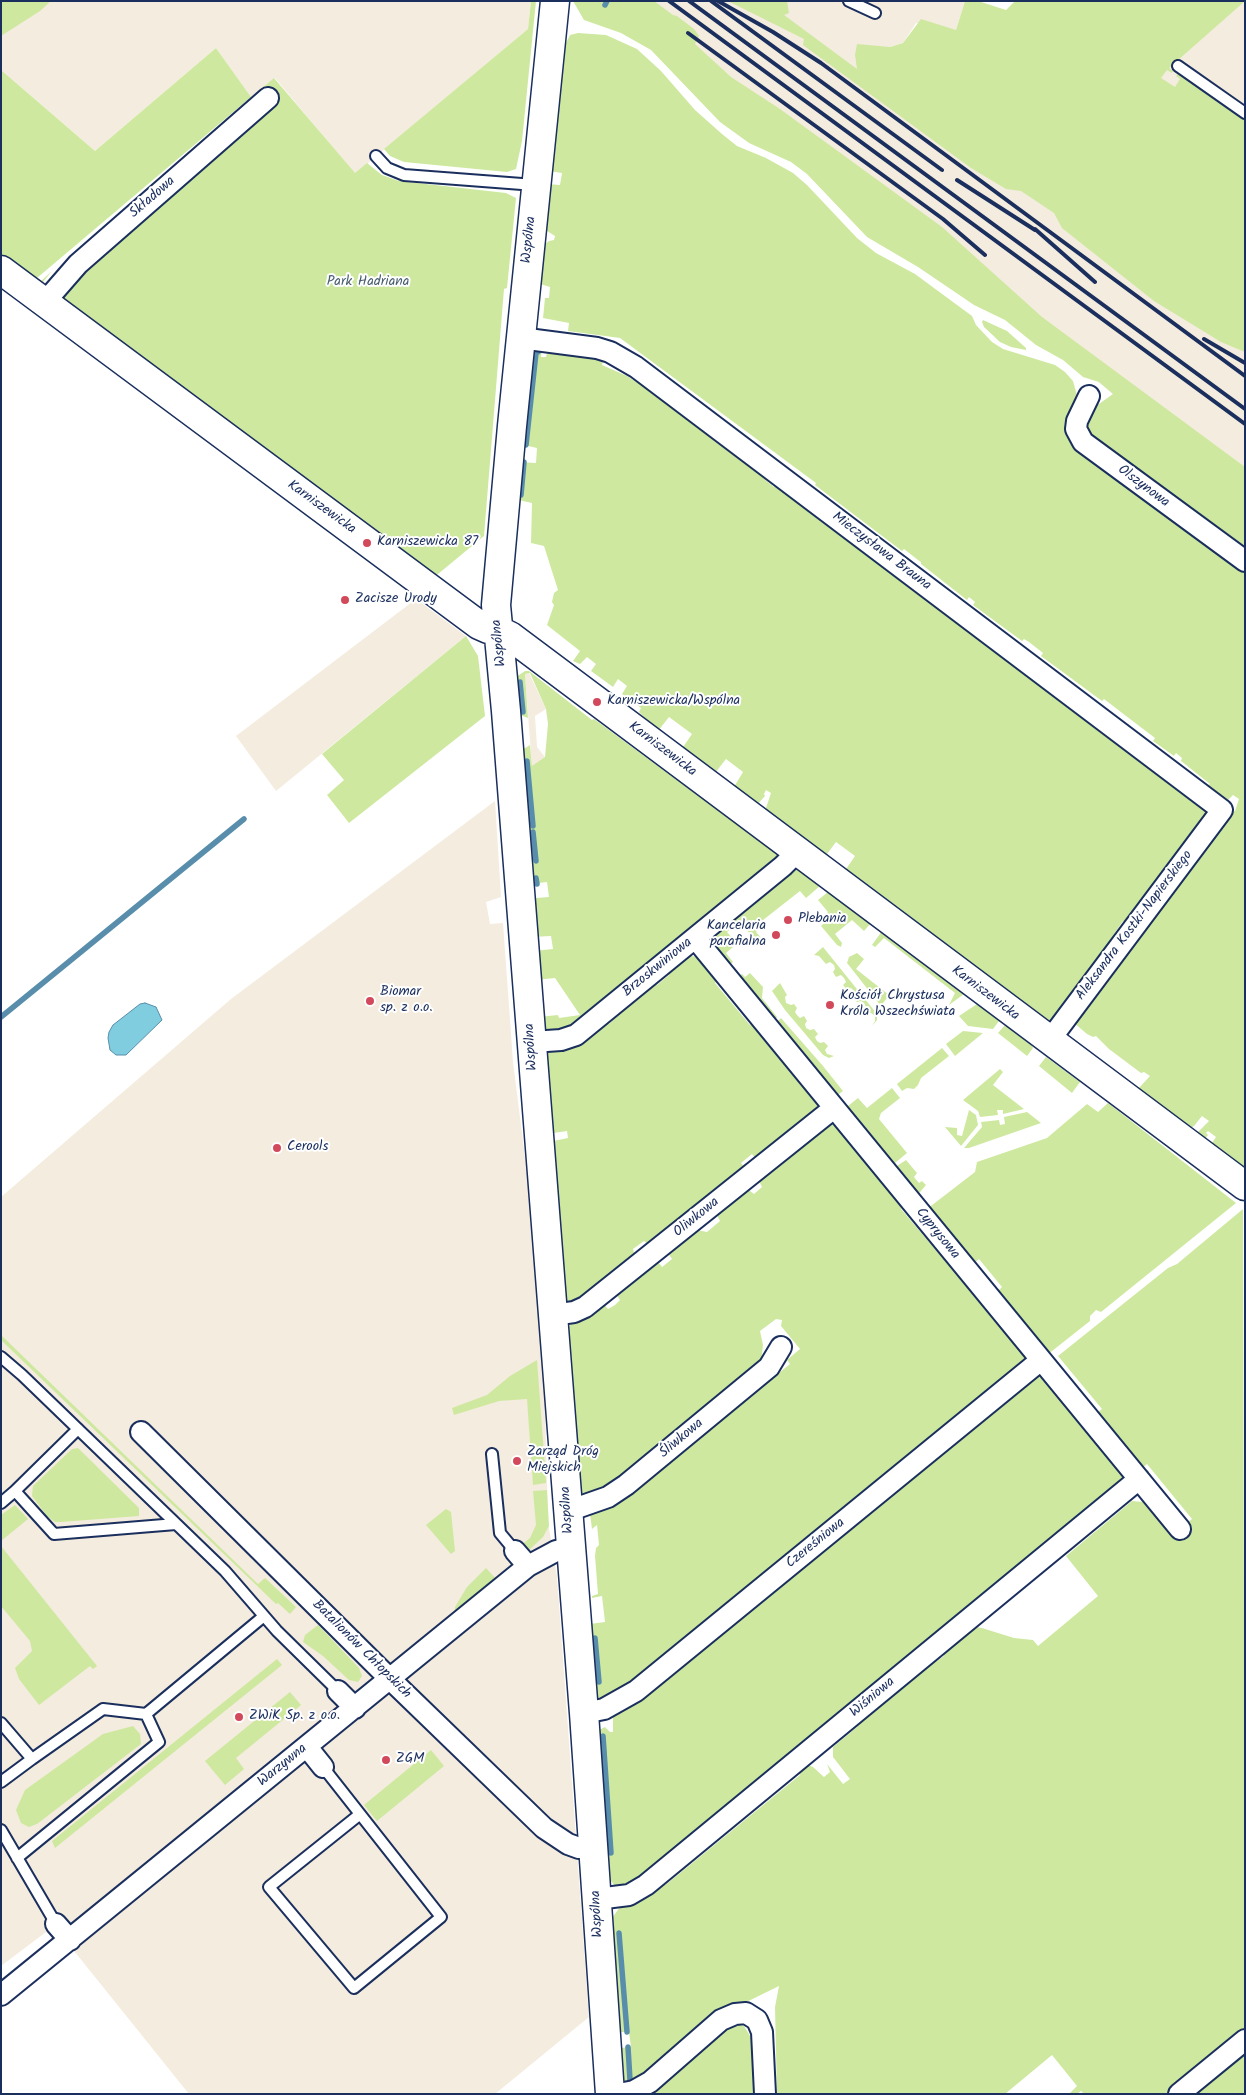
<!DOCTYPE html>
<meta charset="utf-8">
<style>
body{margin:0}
#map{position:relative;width:1246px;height:2095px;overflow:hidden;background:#fff;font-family:Kalam,sans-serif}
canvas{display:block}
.frame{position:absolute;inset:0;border:2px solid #1b2f5e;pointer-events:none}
</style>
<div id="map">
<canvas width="1246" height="2095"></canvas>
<div class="frame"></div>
</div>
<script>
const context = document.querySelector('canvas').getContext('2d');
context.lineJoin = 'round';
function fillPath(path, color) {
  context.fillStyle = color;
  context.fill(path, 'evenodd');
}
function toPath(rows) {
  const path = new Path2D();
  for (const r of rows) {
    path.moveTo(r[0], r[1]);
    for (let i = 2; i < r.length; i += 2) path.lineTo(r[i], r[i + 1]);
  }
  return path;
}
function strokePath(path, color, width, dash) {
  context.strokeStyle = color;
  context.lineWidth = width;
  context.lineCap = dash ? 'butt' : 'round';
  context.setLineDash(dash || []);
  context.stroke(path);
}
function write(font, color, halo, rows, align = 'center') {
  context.font = font + ' Kalam,sans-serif';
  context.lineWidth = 4;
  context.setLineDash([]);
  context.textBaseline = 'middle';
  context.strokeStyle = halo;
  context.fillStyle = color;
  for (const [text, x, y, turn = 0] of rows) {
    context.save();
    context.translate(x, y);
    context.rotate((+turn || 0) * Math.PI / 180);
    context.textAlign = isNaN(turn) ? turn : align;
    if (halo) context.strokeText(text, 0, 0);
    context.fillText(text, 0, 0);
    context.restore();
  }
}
fillPath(toPath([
 [51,1,531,1,528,29,355,174,275,78,251,97,216,48,95,151,1,70,1,36],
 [647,1,965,1,956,30,916,23,903,43,890,47,1245,337,1245,492,1118,398,940,253,661,36],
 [1239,1,1245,1,1245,140,1156,79],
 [416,599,466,636,276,791,236,736],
 [529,673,546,709,535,716,537,747,545,757,532,767,525,674],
 [495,801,501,897,486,902,490,924,503,923,513,1062,542,1292,548,1522,557,1577,589,2017,495,2094,189,2094,54,1926,1,1966,1,1197,231,999]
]), '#f4ecde');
fillPath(toPath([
 [1,1,51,1,40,11,1,36],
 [531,1,536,1,522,141,516,169,507,172,404,162,390,156,384,149,528,29],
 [573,1,654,1,673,15,677,16,694,29,699,36,695,44,731,77,780,109,942,227,1042,317,1245,467,1245,555,1094,445,1081,428,1089,411,1113,394,1099,382,1083,377,1063,360,1036,345,1005,320,974,305,918,267,867,237,807,174,791,162,749,143,738,135,720,122,651,50,621,33,584,20],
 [728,1,787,1,789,13,784,15,857,69,855,55,857,44,890,47,903,43,921,19,956,30,965,1,978,1,1006,10,1015,1,1245,1,1169,68,1173,71,1172,73,1167,70,1161,78,1175,87,1180,79,1176,76,1178,74,1245,121,1245,352,1221,342,1154,301,1062,228,1054,213,1021,191,1006,189,971,168,803,45,804,39],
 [578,33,606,35,637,49,661,71,695,110,722,134,737,146,766,158,793,173,807,185,857,238,876,253,915,274,972,316,976,325,992,342,1003,349,1055,365,1065,372,1073,381,1078,399,1071,427,1245,566,1245,1176,1208,1149,1216,1137,1208,1131,1206,1133,1208,1135,1201,1144,1196,1134,1209,1121,1202,1116,1194,1126,1187,1130,1138,1089,1150,1076,1144,1072,1141,1073,1109,1049,1096,1036,1093,1037,1087,1034,1074,1023,1231,811,1235,811,1239,799,1233,795,1226,802,1177,767,1179,765,1207,786,1210,784,1181,761,1182,758,1176,753,1174,756,1153,741,1155,738,1130,719,1104,699,1102,701,1041,656,1043,653,1029,642,1024,639,1022,641,973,605,975,602,969,597,967,600,921,564,921,562,918,560,904,549,902,551,815,485,816,483,620,338,568,331,569,323,543,318,545,298,549,298,550,287,537,283,542,246,549,241,554,240,555,236,544,229,548,184,560,185,562,173,549,171,560,46,564,47,570,35],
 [216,48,251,97,37,278,41,281,52,271,43,282,40,284,1,260,1,70,95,151],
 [274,78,355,173,367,163,382,175,399,181,506,193,516,198,507,288,504,289,484,536,432,579,226,424,226,418,212,416,93,321,59,297,103,251,277,105,268,93,261,89],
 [983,320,1007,331,1026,348,1026,350,1011,347,1000,342,984,327,982,322],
 [542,348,541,357,546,357,548,349,604,357,602,365,627,376,636,382,639,378,715,439,714,441,721,446,724,445,767,477,765,480,774,487,782,487,808,506,814,516,824,524,832,525,887,565,884,569,892,575,897,573,984,640,983,642,990,648,992,645,1046,689,1203,804,1209,814,1175,863,1170,860,1164,868,1166,870,1128,924,1123,921,1114,934,1118,938,1051,1026,842,875,855,856,836,842,824,858,769,819,766,808,771,793,766,790,764,794,765,796,757,805,731,792,743,772,726,759,712,777,681,750,692,734,669,717,658,731,639,712,641,708,622,694,627,686,618,679,613,687,591,671,596,664,587,657,580,664,573,661,580,651,547,625,554,605,552,602,554,593,558,590,544,546,531,543,532,503,514,499,517,462,536,463,537,448,519,444,533,349],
 [466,636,478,656,485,716,349,823,327,795,344,780,322,754],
 [525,671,529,671,592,720,594,719,778,855,754,875,755,880,695,929,691,927,659,953,661,957,634,979,631,976,623,983,625,987,580,1024,552,1034,543,1030,538,1017,558,1015,559,1018,580,1015,555,978,535,980,533,951,553,949,551,936,532,937,530,902,536,898,549,897,547,882,531,884,522,750,530,745,532,766,545,757,548,724,546,709,530,673,525,674,528,718,517,714,516,677],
 [794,867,820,886,806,898,800,891,758,924,760,928,756,932,763,940,759,943,739,922,727,932,732,938,728,941,733,947,726,953,733,962,727,967,712,946,715,933],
 [828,892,871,923,864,931,852,920,835,934,842,943,841,947,837,945,821,926,830,918,826,914,828,912,818,900],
 [882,931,964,992,964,994,949,1005,955,993,884,938,875,947,872,945],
 [823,947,877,1014,877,1020,872,1026,875,1021,875,1016,871,1013,867,1015,864,1011,866,1007,864,1003,861,1001,857,1002,853,998,856,995,854,991,851,988,847,990,843,985,846,982,844,978,841,975,836,977,833,972,835,969,834,965,830,962,826,964,819,956,814,955],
 [857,953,864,959,856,969,889,995,881,1006,847,963,849,957],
 [691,956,699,957,718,977,715,983,750,1025,754,1021,820,1105,820,1108,758,1162,752,1154,741,1163,747,1170,651,1247,644,1241,633,1249,636,1259,590,1297,573,1303,570,1302,565,1300,548,1142,568,1138,567,1131,547,1134,546,1052,602,1024,609,1024,653,982,657,985,669,975,666,971,687,957],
 [750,973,763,987,762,998,777,1017,773,1022,736,978,742,974,745,977],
 [780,983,787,995,785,997,786,1003,791,1005,794,1004,797,1008,795,1012,797,1015,800,1018,804,1016,807,1021,805,1024,806,1028,810,1030,814,1029,818,1034,815,1037,817,1041,820,1043,824,1042,828,1046,825,1050,827,1054,834,1056,829,1058,823,1055,785,1010,772,991],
 [977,1004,999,1021,993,1029,968,1026,959,1016],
 [781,1018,823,1066,843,1091,835,1097,775,1024],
 [1005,1025,1031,1045,1033,1048,1027,1056,998,1033],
 [963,1031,983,1033,955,1056,946,1044],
 [942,1048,949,1056,921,1078,918,1085,914,1089,907,1088,902,1091,897,1084],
 [1046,1057,1080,1082,1072,1093,1039,1066],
 [1000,1069,1003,1072,993,1085,1024,1109,1003,1114,1003,1110,997,1110,998,1115,980,1117,978,1111,963,1100],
 [892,1088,900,1098,881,1113,879,1119,907,1153,895,1163,897,1166,906,1160,917,1173,914,1177,919,1183,922,1181,926,1185,916,1197,848,1112,848,1106,858,1098,867,1108],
 [1108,1103,1236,1203,1101,1312,1096,1310,1090,1316,1090,1321,1047,1355,997,1292,1002,1287,979,1259,973,1264,927,1209,975,1172,977,1162,1047,1138,1087,1104,1098,1112],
 [969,1110,976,1115,978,1125,961,1146,945,1127,957,1128,957,1135,962,1136],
 [1027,1112,1041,1123,969,1148,964,1148,982,1127,981,1122,999,1120,1000,1125,1005,1124,1004,1117],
 [830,1123,835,1123,906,1204,901,1209,941,1256,944,1255,968,1280,964,1284,972,1293,976,1290,1027,1351,1028,1360,626,1691,605,1699,596,1697,590,1624,605,1622,602,1596,592,1598,592,1596,598,1594,595,1556,596,1548,599,1545,597,1525,592,1529,590,1514,684,1450,790,1364,787,1360,800,1349,781,1326,782,1320,776,1319,760,1331,763,1345,761,1363,729,1392,726,1389,721,1393,718,1396,720,1399,657,1449,655,1448,645,1456,647,1459,616,1484,588,1495,582,1493,578,1490,566,1330,573,1322,601,1301,608,1309,615,1305,620,1300,614,1291,655,1258,662,1267,672,1259,666,1250,691,1229,707,1232,720,1221,715,1211,745,1187,754,1194,762,1187,757,1177],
 [1243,1209,1245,2034,1173,2094,1084,2094,1081,2091,1077,2094,1069,2094,1077,2086,1052,2055,1005,2094,777,2094,775,2007,779,1986,720,2015,661,2067,626,2085,623,2081,620,2048,631,2047,629,2032,620,2032,612,1918,620,1907,662,1881,665,1885,669,1882,800,1775,797,1770,802,1765,808,1765,813,1767,824,1777,830,1772,827,1764,843,1784,850,1779,833,1757,833,1747,857,1727,854,1723,935,1660,937,1661,944,1656,943,1652,969,1629,976,1627,982,1628,1014,1638,1033,1640,1038,1646,1098,1596,1066,1556,1132,1501,1144,1502,1171,1536,1192,1519,1147,1464,1141,1469,1096,1414,1102,1409,1058,1356,1168,1268,1177,1264],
 [1,1335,258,1584,265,1578,296,1607,290,1614,278,1603,276,1604,1,1340],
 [537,1360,546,1481,546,1483,533,1485,527,1399,499,1401,454,1415,452,1408,487,1395,510,1376],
 [1037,1375,1049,1377,1124,1476,1123,1481,659,1861,660,1863,640,1880,619,1888,615,1886,608,1877,594,1740,601,1729,605,1727,610,1732,613,1732,613,1711],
 [78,1448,139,1508,139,1516,61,1522,55,1522,47,1516,32,1496,33,1486,72,1449],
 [547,1490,549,1526,543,1537,527,1552,519,1547,530,1538,536,1525,533,1491],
 [15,1505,28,1519,1,1541,1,1515],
 [446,1509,451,1512,455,1551,451,1554,426,1525],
 [1,1546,97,1666,93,1669,90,1666,39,1705,19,1679,15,1668,32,1651,30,1641,1,1606],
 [486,1568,497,1580,455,1611,455,1607,467,1587],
 [318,1625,359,1668,362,1676,358,1682,349,1680,323,1656,303,1642,305,1635],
 [277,1659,282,1665,55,1848,52,1841],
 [290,1692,301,1705,236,1758,244,1769,225,1785,205,1761],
 [133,1726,140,1734,141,1744,37,1824,29,1827,21,1823,16,1810,25,1790,103,1734],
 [431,1750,444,1766,377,1821,364,1805],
 [736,2023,744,2026,752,2039,758,2094,642,2094,711,2035],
 [1245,2049,1245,2094,1186,2094]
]), '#cee99f');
const water = toPath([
 [145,1003,156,1007,162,1020,126,1055,116,1055,110,1050,108,1038,109,1032,113,1025,140,1004,145,1003]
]);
fillPath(water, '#80cddf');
strokePath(water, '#588eab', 1);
strokePath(toPath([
 [605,5,607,1],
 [526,445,536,353,538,352],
 [521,495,524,462],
 [520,682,523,712],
 [527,761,533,826],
 [533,832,536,861],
 [536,878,537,884],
 [1,1017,244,819],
 [595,1638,599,1682],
 [603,1736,611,1853],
 [619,1933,627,2032],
 [628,2047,630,2080]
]), '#588eab', 5.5);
const lane = toPath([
 [849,1,875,13],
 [1178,66,1245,113],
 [376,156,387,168,404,175,535,185],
 [1,1357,22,1375,225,1571,277,1631,338,1691],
 [78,1429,15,1491,54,1534,176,1524],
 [492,1454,500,1533,515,1551],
 [1,1503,15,1491],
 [1,1723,32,1759,103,1709,146,1714,264,1616],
 [323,1767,441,1917,354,1988,269,1887,359,1815],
 [1,1782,32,1759],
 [1,1830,56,1924],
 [17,1858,159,1742,146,1714]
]);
const street = toPath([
 [44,303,78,264,268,98],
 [520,338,597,348,610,352,636,367,1222,810,1049,1041],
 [1089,396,1077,421,1076,429,1083,442,1245,561],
 [695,938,1180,1529],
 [532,1042,561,1040,576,1035,783,866,797,852],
 [553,1315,574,1312,585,1307,834,1108],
 [141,1432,390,1679,544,1828,568,1844,579,1848,594,1848],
 [568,1511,608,1497,626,1485,769,1367,781,1347],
 [515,1551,528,1566],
 [338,1691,355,1708],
 [584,1713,604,1709,636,1691,1041,1360],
 [307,1747,323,1767],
 [597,1899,629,1895,646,1885,1139,1479],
 [56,1924,70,1940],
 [1,1995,528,1566,556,1551,571,1548],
 [619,2094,634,2091,650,2082,721,2020,735,2014,746,2013,757,2020,762,2032,765,2094],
 [1179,2094,1245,2040]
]);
const secondary = toPath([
 [555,1,512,426,496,605,506,711,584,1713,610,2094],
 [1,270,479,625,488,629,498,630,510,636,1245,1186]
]);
strokePath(lane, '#1b2f5e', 14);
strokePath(street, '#1b2f5e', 24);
strokePath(secondary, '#1b2f5e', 31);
strokePath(lane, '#fff', 10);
strokePath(street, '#fff', 20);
strokePath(secondary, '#fff', 28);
strokePath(toPath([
 [669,1,1245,424],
 [689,1,1245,409],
 [711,1,942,170],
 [718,1,773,32,821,63,1245,376],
 [688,33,943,219,985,255],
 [957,180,1035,230],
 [1035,229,1095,282],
 [1204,339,1245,363]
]), '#1b2f5e', 4);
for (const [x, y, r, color] of [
 [367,543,5,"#d1495b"],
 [345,600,5,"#d1495b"],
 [597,702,5,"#d1495b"],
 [788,920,5,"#d1495b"],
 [776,935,5,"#d1495b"],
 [370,1001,5,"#d1495b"],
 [830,1005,5,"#d1495b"],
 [277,1148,5,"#d1495b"],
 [517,1461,5,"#d1495b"],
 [239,1717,5,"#d1495b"],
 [386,1760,5,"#d1495b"]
]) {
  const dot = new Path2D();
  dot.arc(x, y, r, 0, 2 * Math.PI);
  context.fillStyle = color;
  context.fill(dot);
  strokePath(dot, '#fff', 2);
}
write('14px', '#1b2f5e', '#fff', [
 ["Składowa",153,198,-41],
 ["Wspólna",530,240,-84],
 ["Olszynowa",1143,487,37],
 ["Karniszewicka",321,508,36],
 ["Mieczysława Brauna",881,552,37],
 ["Wspólna",500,643,-96],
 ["Karniszewicka",662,750,37],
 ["Aleksandra Kostki-Napierskiego",1135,926,-53],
 ["Brzoskwiniowa",658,968,-39],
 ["Karniszewicka",985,994,37],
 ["Wspólna",532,1047,-94],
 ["Oliwkowa",697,1218,-39],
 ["Cyprysowa",937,1234,51],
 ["Śliwkowa",682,1439,-40],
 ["Wspólna",568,1510,-94],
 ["Czereśniowa",816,1544,-39],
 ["Batalionów Chłopskich",361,1650,45],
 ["Wiśniowa",873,1698,-40],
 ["Warzywna",283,1766,-39],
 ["Wspólna",598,1914,-93]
]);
write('14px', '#485e6e', '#fff', [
 ["Park Hadriana",368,283]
]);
write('14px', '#1b2f5e', '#fff', [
 ["Karniszewicka 87",377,543],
 ["Zacisze Urody",355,600],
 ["Karniszewicka/Wspólna",607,702],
 ["Plebania",798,920],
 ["Kancelaria",766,927,"right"],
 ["parafialna",766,943,"right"],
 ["Biomar",380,993],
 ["sp. z o.o.",380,1009],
 ["Kościół Chrystusa",840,997],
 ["Króla Wszechświata",840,1013],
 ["Cerools",287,1148],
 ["Zarząd Dróg",527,1453],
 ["Miejskich",527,1469],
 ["ZWiK Sp. z o.o.",249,1717],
 ["ZGM",396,1760]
], 'left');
</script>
